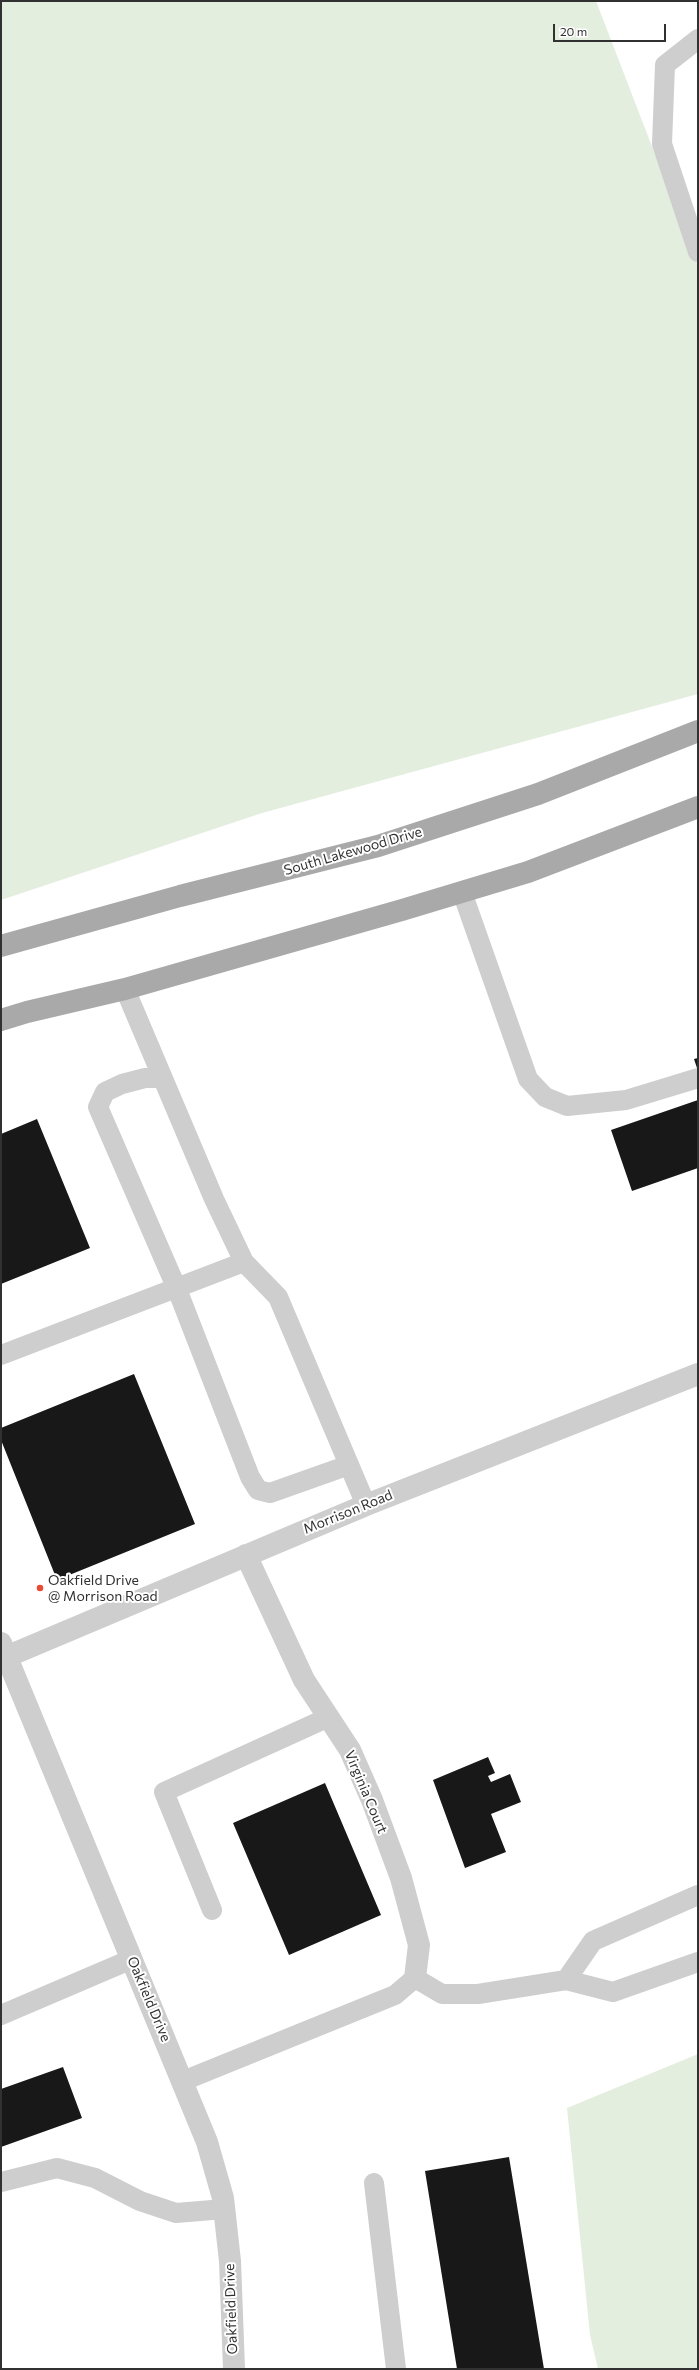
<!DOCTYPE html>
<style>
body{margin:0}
#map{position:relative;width:699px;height:2370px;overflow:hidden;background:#fff;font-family:Commissioner,sans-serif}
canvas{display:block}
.frame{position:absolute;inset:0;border:2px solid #313131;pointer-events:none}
.scale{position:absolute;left:553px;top:24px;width:113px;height:18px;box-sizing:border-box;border:2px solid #313131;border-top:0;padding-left:5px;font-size:12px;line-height:14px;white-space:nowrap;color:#313131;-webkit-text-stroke:3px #fff;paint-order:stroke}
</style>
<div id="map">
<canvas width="699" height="2370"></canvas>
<div class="frame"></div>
<div class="scale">20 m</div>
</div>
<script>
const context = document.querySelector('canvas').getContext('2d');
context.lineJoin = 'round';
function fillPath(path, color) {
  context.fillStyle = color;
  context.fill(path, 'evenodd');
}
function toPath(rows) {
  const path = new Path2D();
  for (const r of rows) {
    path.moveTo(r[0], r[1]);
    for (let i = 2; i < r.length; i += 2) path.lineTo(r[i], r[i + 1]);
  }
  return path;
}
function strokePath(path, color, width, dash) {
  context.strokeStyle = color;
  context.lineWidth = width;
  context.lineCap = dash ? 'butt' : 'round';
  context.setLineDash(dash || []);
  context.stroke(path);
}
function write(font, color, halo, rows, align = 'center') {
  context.font = font + ' Commissioner,sans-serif';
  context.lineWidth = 4;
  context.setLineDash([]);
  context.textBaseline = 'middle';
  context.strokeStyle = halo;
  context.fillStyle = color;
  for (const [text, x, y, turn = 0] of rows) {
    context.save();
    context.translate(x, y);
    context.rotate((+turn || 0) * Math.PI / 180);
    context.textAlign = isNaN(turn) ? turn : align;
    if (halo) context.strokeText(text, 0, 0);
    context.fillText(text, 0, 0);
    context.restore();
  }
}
fillPath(toPath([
 [1,1,596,1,698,266,698,694,262,813,1,900],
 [698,2054,698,2369,598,2369,590,2335,567,2108]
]), '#e4eedf');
fillPath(toPath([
 [698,1058,698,1071,694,1059],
 [698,1100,698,1168,632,1191,611,1130],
 [37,1119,90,1248,1,1284,1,1134],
 [134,1374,195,1524,57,1580,1,1440,1,1428],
 [488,1757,495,1773,488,1776,491,1782,510,1774,521,1802,491,1814,506,1852,465,1868,433,1780],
 [325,1783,381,1915,289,1955,233,1823],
 [63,2067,82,2118,1,2147,1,2089],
 [509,2157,544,2369,457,2369,425,2171]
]), '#181818');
strokePath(toPath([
 [698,39,665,65,662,144,698,252],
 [462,892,528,1079,545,1097,567,1106,626,1100,698,1078],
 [125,989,214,1199,244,1262,278,1297,366,1505],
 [163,1078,145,1078,122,1084,105,1092,98,1107,177,1289,250,1477,258,1490,270,1493,349,1465],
 [1,1355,244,1262],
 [698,1895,593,1941,566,1980,613,1992,698,1962],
 [212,1910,164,1792,327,1718],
 [1,2015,132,1959],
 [183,2081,395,1995,415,1978,442,1994,478,1994,566,1980],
 [1,2182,57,2168,95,2178,140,2201,176,2213,224,2209],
 [374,2183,396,2369]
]), '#cecece', 20);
strokePath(toPath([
 [246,1555,304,1680,350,1750,372,1800,401,1878,419,1945,415,1978],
 [1,1659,366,1505,698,1374]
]), '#cecece', 22);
strokePath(toPath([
 [1,1643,207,2142,223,2198,230,2261,234,2369]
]), '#cecece', 22);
strokePath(toPath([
 [1,946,180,896,378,846,538,794,698,731],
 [1,1020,27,1012,125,989,402,910,528,872,698,807]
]), '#a9a9a9', 22);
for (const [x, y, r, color] of [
 [40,1588,4,"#e94a31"]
]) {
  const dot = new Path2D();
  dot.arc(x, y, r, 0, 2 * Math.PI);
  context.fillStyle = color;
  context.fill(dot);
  strokePath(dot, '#fff', 1.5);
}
write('14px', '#313131', '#fff', [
 ["South Lakewood Drive",353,851,-16],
 ["Morrison Road",348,1512,-22],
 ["Virginia Court",366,1792,67],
 ["Oakfield Drive",149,1999,67],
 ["Oakfield Drive",231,2309,-92]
]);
write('14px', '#313131', '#fff', [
 ["Oakfield Drive",48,1580],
 ["@ Morrison Road",48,1596]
], 'left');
</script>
